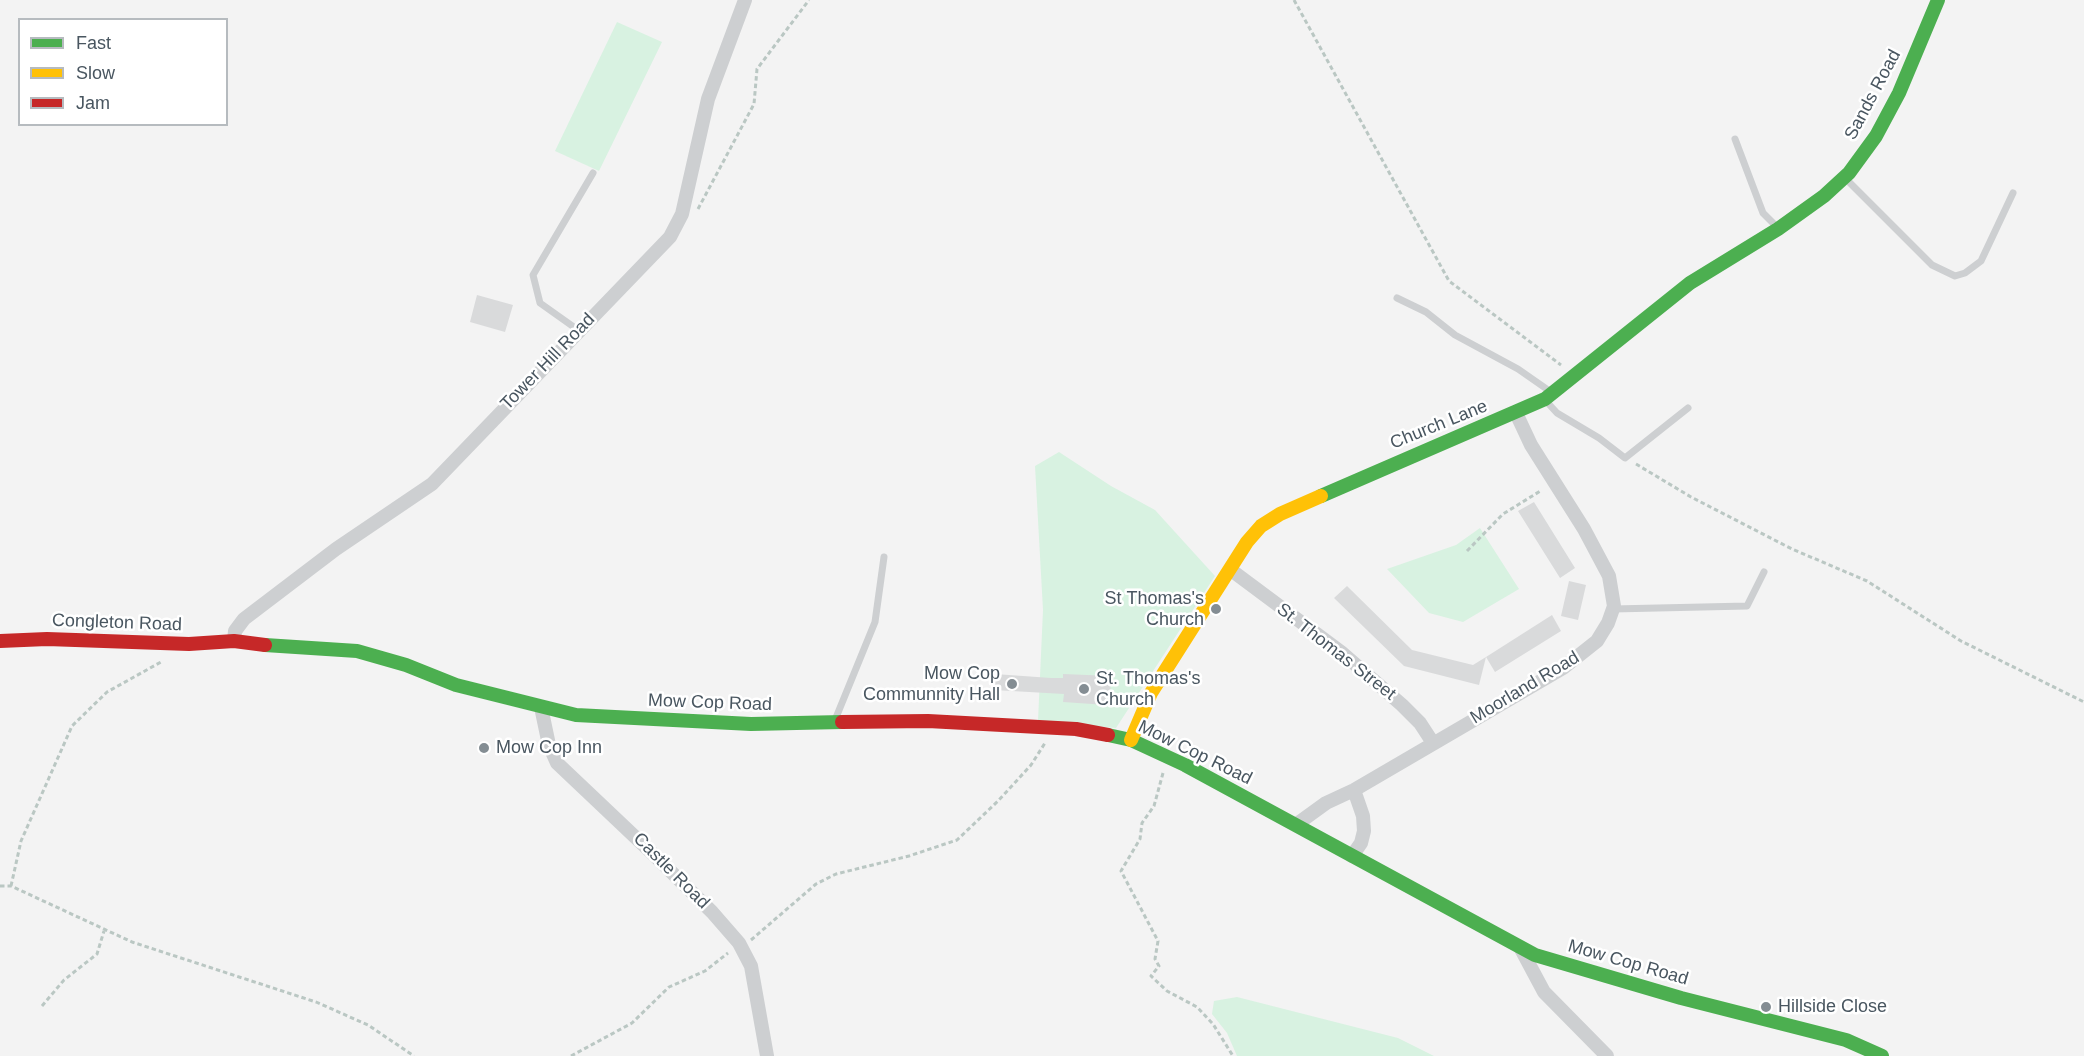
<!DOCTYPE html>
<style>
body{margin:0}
#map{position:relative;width:2084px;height:1056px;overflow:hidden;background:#f3f3f3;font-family:Helvetica,sans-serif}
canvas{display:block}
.legend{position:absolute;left:18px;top:18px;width:210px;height:108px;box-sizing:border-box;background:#fff;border:2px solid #b6bbbf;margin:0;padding:8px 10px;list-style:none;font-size:18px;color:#495660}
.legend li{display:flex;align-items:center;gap:12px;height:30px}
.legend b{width:30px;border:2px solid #b6bbbf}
</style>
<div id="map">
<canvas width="2084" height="1056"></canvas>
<ul class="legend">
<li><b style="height:8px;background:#4caf50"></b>Fast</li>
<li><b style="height:8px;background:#ffc107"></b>Slow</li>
<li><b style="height:8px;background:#c62828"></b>Jam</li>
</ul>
</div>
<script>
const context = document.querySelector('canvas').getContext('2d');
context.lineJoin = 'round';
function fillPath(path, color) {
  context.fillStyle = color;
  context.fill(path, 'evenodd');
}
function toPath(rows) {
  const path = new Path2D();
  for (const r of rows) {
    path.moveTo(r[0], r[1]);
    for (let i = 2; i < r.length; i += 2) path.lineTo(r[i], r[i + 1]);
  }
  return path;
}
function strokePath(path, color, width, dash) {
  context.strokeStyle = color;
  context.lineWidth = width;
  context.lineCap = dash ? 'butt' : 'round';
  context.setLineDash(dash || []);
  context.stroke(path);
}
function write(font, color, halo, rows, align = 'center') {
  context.font = font + ' Helvetica,sans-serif';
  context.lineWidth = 5;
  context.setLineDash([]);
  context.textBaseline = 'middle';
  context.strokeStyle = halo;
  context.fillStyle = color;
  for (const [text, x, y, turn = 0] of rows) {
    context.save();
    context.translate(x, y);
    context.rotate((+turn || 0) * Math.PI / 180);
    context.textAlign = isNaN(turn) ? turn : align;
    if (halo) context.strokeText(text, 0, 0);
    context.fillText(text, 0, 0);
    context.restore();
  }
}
fillPath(toPath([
 [617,22,662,42,599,171,555,151],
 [1059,452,1111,486,1155,510,1215,576,1116,728,1038,721,1043,610,1035,466],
 [1480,528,1519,589,1463,622,1429,613,1387,569,1456,545],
 [1237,997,1398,1038,1434,1056,1237,1056,1227,1033,1212,1014,1214,1001]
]), '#d8f2e1');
fillPath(toPath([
 [477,295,513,305,505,332,470,322],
 [1534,502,1575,568,1560,578,1518,511],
 [1569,581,1586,585,1578,620,1561,616],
 [1347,586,1412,650,1473,665,1486,657,1479,685,1404,666,1334,598],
 [1552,615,1561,631,1495,672,1486,657],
 [995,674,1051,678,1063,678,1063,674,1111,676,1110,695,1107,695,1107,705,1063,702,1064,694,994,690]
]), '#d9dadb');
strokePath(toPath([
 [1294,0,1449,281,1561,365],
 [698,209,754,104,757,69,809,0],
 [1636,464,1691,497,1792,549,1867,581,1961,641,2084,702],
 [1467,551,1503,514,1542,490],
 [1163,773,1154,806,1142,823,1140,839,1121,871,1158,941,1155,959,1159,966,1151,976,1167,991,1197,1007,1213,1024,1233,1056],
 [0,886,11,886,132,942,316,1002,368,1025,414,1056],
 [11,886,21,841,72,726,107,692,161,662],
 [751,940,816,884,836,874,909,856,957,840,998,801,1031,765,1045,743],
 [42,1006,64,980,97,954,104,931],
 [571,1056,632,1023,669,987,705,971,728,953]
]), '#bac7c3', 3, [4.5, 3]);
strokePath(toPath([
 [1735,139,1763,213,1777,227],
 [1846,179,1932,265,1955,276,1965,273,1981,261,2013,193],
 [1397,298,1426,312,1455,335,1518,369,1551,392],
 [578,330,540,303,533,275,593,173],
 [1546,401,1557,413,1599,438,1625,458,1688,408],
 [1613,609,1747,606,1764,572],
 [835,720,875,622,884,557]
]), '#cdcfd1', 7);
strokePath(toPath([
 [1231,570,1341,652,1402,705,1420,723,1433,743],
 [234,641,235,631,244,619,336,549,432,484,670,237,682,214,708,99,745,0],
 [541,707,549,745,557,763,652,853,712,912,739,943,751,966,767,1056],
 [1297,824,1326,803,1354,790,1563,668,1597,641,1608,623,1614,606,1609,576,1584,529,1531,445,1516,413],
 [1352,856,1361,843,1364,831,1363,816,1354,790],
 [1521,949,1544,992,1607,1056]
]), '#cdcfd1', 14);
strokePath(toPath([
 [1321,496,1545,399,1690,283,1778,229,1824,196,1849,173,1876,136,1899,93,1938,0],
 [265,645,357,651,406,665,456,685,576,715,751,724,842,722],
 [1108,735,1131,740,1185,765,1535,955,1681,998,1846,1040,1882,1056]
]), '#4caf50', 14);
strokePath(toPath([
 [1131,740,1151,693,1247,542,1261,526,1280,514,1321,496]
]), '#ffc107', 14);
strokePath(toPath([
 [0,641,47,639,189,644,234,641,265,645],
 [842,722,928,721,1076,729,1108,735]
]), '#c62828', 14);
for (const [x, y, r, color] of [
 [1216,609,6,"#848d93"],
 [1012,684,6,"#848d93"],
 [1084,689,6,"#848d93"],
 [484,748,6,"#848d93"],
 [1766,1007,6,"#848d93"]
]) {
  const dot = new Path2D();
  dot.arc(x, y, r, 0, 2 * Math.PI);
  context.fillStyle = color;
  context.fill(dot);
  strokePath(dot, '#fff', 2);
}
write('18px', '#495660', '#fff', [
 ["Sands Road",1873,95,-62],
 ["Tower Hill Road",548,362,-46],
 ["Church Lane",1439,425,-22],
 ["Congleton Road",117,623,2],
 ["St. Thomas Street",1336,652,38],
 ["Moorland Road",1525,688,-31],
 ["Mow Cop Road",710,703,2],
 ["Mow Cop Road",1195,753,26],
 ["Castle Road",671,871,45],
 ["Mow Cop Road",1628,963,16]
]);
write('18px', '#495660', '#fff', [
 ["St Thomas's",1204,599,"right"],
 ["Church",1204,620,"right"],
 ["Mow Cop",1000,674,"right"],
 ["Communnity Hall",1000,695,"right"],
 ["St. Thomas's",1096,679],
 ["Church",1096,700],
 ["Mow Cop Inn",496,748],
 ["Hillside Close",1778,1007]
], 'left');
</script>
